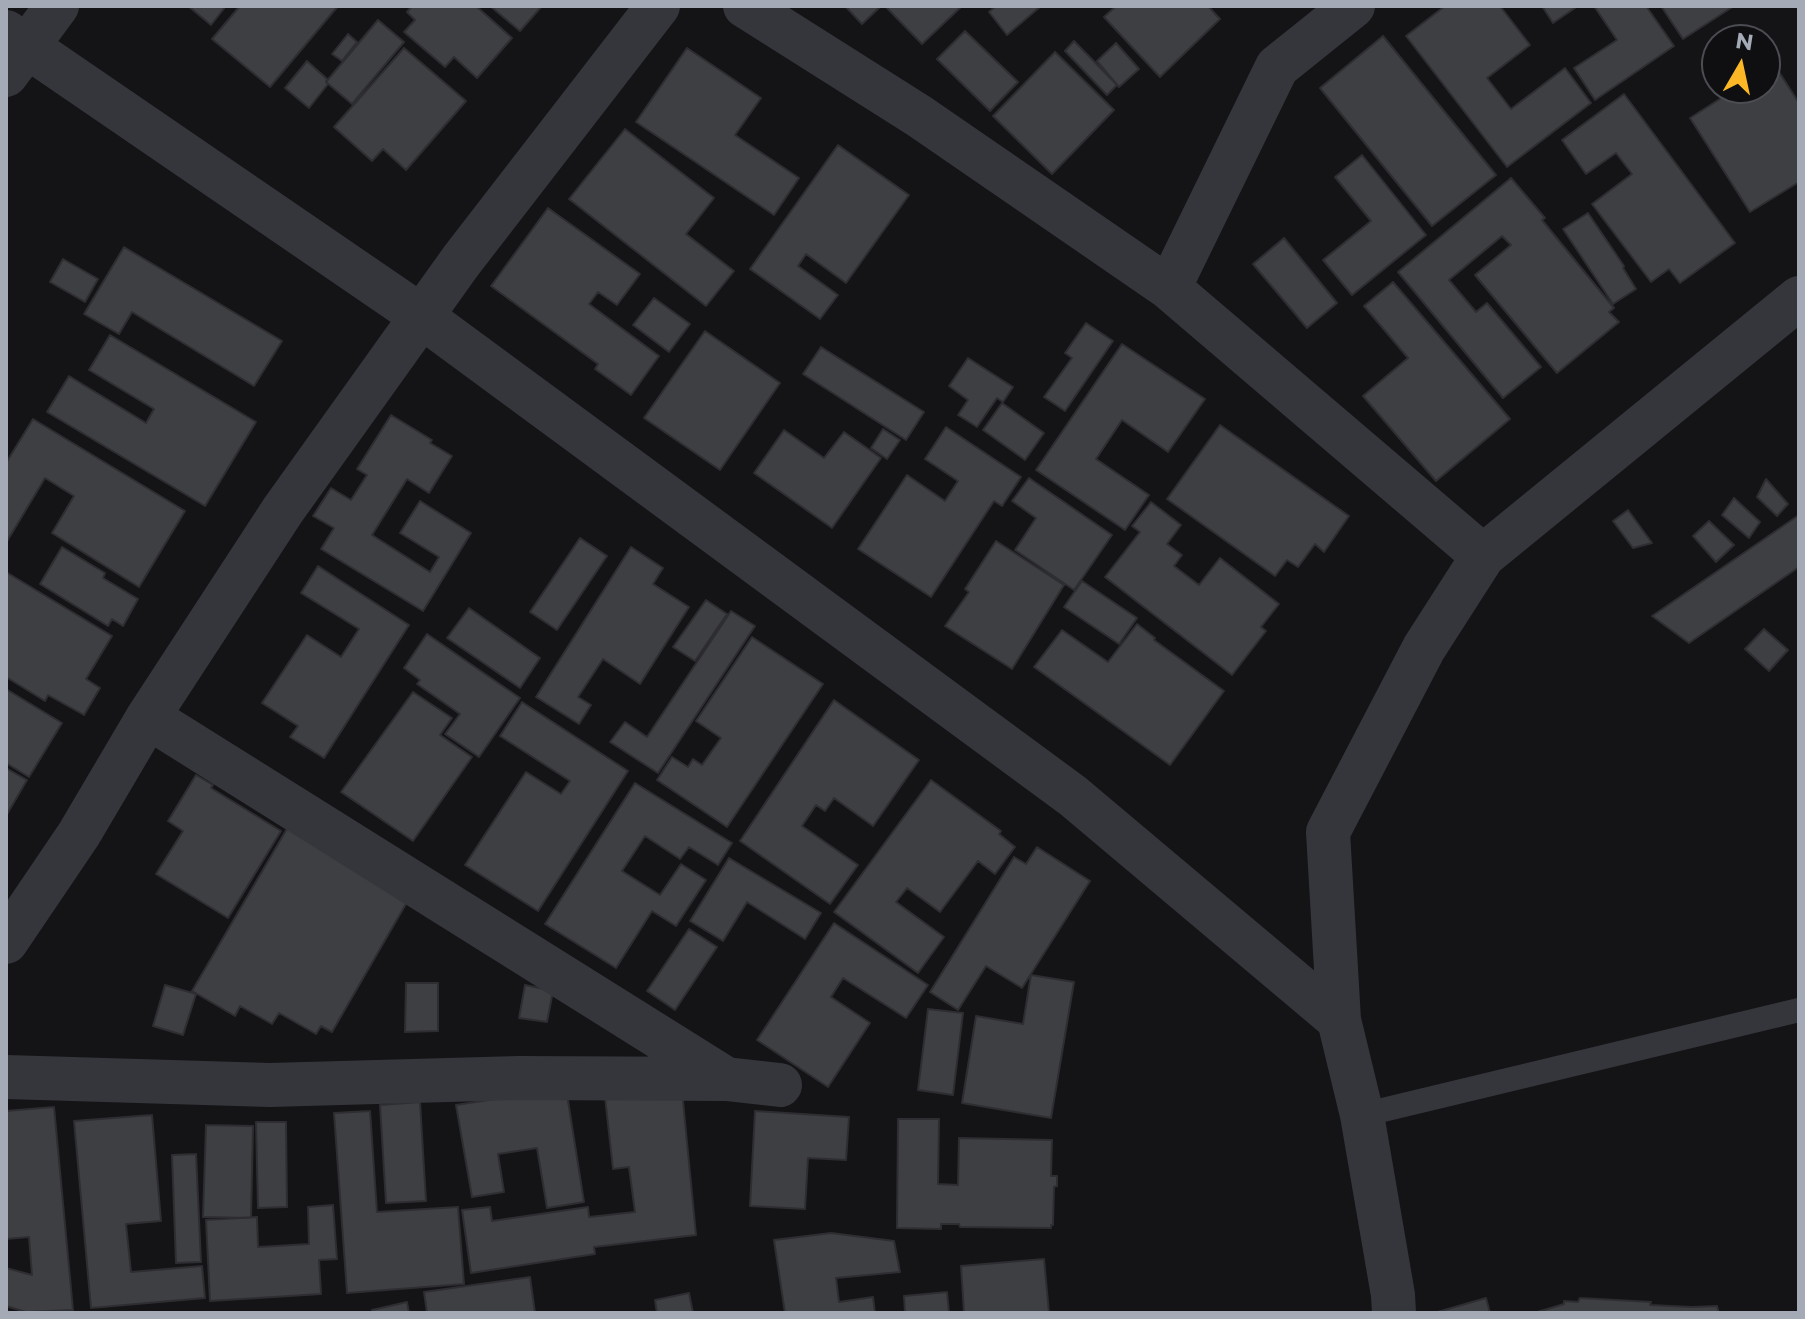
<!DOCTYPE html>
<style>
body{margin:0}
#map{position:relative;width:1805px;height:1319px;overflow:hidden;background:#141416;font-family:Montserrat,sans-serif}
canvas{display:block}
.frame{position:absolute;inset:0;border:8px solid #a5aab7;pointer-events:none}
.north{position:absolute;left:1701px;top:24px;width:80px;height:80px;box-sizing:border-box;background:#0f0f11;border:2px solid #4b4d53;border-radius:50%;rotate:9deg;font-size:22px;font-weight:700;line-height:32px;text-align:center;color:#a5aab7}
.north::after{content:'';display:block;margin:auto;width:28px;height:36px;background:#fcb726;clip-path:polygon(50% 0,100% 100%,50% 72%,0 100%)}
</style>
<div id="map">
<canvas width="1805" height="1319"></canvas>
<div class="frame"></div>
<div class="north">N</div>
</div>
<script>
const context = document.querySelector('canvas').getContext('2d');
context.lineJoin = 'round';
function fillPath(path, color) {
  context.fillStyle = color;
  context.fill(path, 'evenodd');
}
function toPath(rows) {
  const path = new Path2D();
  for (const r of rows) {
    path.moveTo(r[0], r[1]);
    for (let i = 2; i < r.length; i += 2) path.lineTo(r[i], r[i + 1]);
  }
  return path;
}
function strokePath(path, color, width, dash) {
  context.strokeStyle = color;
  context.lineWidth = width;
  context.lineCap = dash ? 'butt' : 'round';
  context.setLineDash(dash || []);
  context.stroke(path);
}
const building = toPath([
 [188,6,226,6,211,25,188,6],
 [240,6,338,6,270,87,212,39,240,6],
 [412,6,476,6,512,38,477,78,454,57,445,67,404,32,415,20,407,12,412,6],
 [490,6,542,6,520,31,490,6],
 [845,6,881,6,862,24,845,6],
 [885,6,962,6,922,44,885,6],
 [996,6,1041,6,1007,35,989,12,996,6],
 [1116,6,1208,6,1220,19,1160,77,1104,17,1116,6],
 [1445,6,1500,6,1530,45,1487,78,1511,109,1565,68,1591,103,1507,167,1406,36,1445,6],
 [1542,6,1578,6,1553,23,1542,6],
 [1594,6,1646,6,1674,46,1595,100,1574,68,1617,40,1594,6],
 [1661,6,1734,6,1683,39,1661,6],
 [378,20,404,42,352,104,326,82,378,20],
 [965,31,1018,82,990,111,937,59,965,31],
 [348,34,357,42,342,61,332,54,348,34],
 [1383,36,1496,175,1432,226,1320,88,1383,36],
 [1074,41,1117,85,1107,95,1065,51,1074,41],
 [1116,43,1139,69,1119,87,1097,61,1116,43],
 [404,48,466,101,406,170,383,149,372,161,334,127,404,48],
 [687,48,761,98,735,135,799,178,774,215,636,122,687,48],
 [1055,52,1114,110,1052,174,993,116,1055,52],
 [307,61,327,79,326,82,328,84,309,108,285,88,307,61],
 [1766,70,1771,77,1779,72,1799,103,1799,182,1750,212,1690,118,1737,88,1765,88,1766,70],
 [1624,94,1735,243,1680,283,1669,269,1651,282,1592,204,1632,174,1616,153,1586,174,1562,140,1624,94],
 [625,129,714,198,686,234,734,271,706,306,569,199,625,129],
 [838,145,909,195,846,283,806,254,798,266,838,295,820,319,750,269,838,145],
 [1362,155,1426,235,1352,295,1323,260,1371,221,1335,177,1362,155],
 [1511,178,1545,218,1542,220,1614,308,1609,312,1619,322,1557,373,1475,275,1511,245,1502,236,1449,280,1476,312,1487,303,1541,367,1503,398,1398,272,1511,178],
 [548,208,640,274,617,305,598,292,589,304,659,356,631,395,595,369,598,364,491,286,548,208],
 [1588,213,1624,266,1623,268,1636,289,1613,304,1563,229,1588,213],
 [1284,238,1337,303,1307,328,1253,264,1284,238],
 [124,247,282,341,254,386,132,312,119,334,84,314,124,247],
 [63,259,98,279,85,302,50,282,63,259],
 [1393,282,1510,419,1436,481,1363,396,1408,358,1364,306,1393,282],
 [654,298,690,324,669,352,633,325,654,298],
 [1086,323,1113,341,1065,411,1044,397,1072,358,1065,353,1086,323],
 [705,331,780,383,720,470,644,418,705,331],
 [110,335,256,422,205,506,47,412,69,376,146,423,154,409,89,370,110,335],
 [1122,344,1205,399,1168,452,1122,420,1096,459,1149,495,1125,530,1036,470,1122,344],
 [821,347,924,412,906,440,803,374,821,347],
 [968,358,1013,387,1003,402,997,398,977,427,958,415,968,400,949,386,968,358],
 [1002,403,1044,433,1025,460,983,430,1002,403],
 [391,415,432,440,430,443,452,456,429,493,407,479,372,535,430,572,439,557,400,533,420,501,471,533,423,611,321,549,334,528,313,516,331,488,351,500,367,475,357,469,391,415],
 [33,419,185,511,139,587,52,533,74,496,45,478,6,543,6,463,33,419],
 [1220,425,1349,516,1324,552,1315,544,1298,567,1287,560,1275,576,1167,499,1220,425],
 [946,427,1021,477,1002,506,994,501,931,597,858,549,907,475,945,501,958,481,925,459,946,427],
 [883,429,900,440,887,459,871,448,883,429],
 [784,430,824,458,844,432,881,458,832,528,754,473,784,430],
 [1029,478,1112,535,1074,590,1015,550,1036,518,1012,501,1029,478],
 [1766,479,1788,504,1777,516,1757,497,1766,479],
 [1734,498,1760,522,1749,538,1722,515,1734,498],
 [1151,502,1181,525,1167,544,1182,555,1174,566,1199,585,1220,558,1279,604,1261,627,1266,631,1232,675,1105,577,1140,532,1132,526,1151,502],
 [1628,510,1652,543,1633,548,1613,521,1628,510],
 [1799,515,1799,567,1689,643,1652,616,1799,515],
 [1709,521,1734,545,1716,562,1693,536,1709,521],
 [580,538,607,556,557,630,530,612,580,538],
 [996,541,1064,585,1012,669,945,626,969,592,965,589,996,541],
 [62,547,105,573,103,578,138,599,123,626,112,619,108,626,40,584,62,547],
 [631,547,663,568,653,584,689,607,640,684,603,659,578,697,591,705,579,724,536,697,631,547],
 [318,566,409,625,324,758,290,737,298,726,262,703,307,635,341,657,359,629,301,593,318,566],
 [6,572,112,636,86,679,100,688,84,715,48,695,45,701,6,677,6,572],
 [1082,581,1137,618,1119,644,1064,607,1082,581],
 [706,600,727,614,695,661,673,647,706,600],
 [469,608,540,658,520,688,447,638,469,608],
 [731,611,755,626,658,773,610,742,625,722,647,737,731,611],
 [1137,624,1155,638,1154,640,1224,691,1170,765,1034,667,1062,630,1108,662,1137,624],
 [1764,629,1788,650,1769,671,1745,649,1764,629],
 [427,634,520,698,479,757,445,734,460,714,417,684,420,680,404,668,427,634],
 [752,637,823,684,727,827,657,780,672,757,688,767,693,759,702,765,721,738,696,721,752,637],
 [6,689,62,723,29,777,6,763,6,689],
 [413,692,452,718,440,735,472,757,413,841,341,792,413,692],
 [834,700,919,760,873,826,834,798,825,811,816,805,802,826,858,865,830,904,740,841,834,700],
 [522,702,628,771,538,911,465,865,526,772,561,794,570,781,500,736,522,702],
 [6,768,27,780,6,816,6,768],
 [196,775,213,785,211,788,281,831,228,918,156,874,183,831,168,821,196,775],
 [931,780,1001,831,999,834,1015,847,995,874,978,861,940,912,907,888,896,902,944,937,918,973,834,912,931,780],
 [635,783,732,843,718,865,689,847,680,859,645,836,622,871,660,895,681,864,706,880,676,926,652,911,616,968,545,924,635,783],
 [288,827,410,897,332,1032,321,1026,316,1034,279,1013,272,1024,240,1006,235,1016,192,991,288,827],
 [1037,847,1090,881,1022,988,986,966,958,1010,930,992,1014,857,1026,864,1037,847],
 [729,858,821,913,805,939,747,902,723,941,690,921,729,858],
 [834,923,928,985,906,1018,843,978,831,997,870,1023,828,1087,757,1040,834,923],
 [689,929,717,947,675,1010,647,991,689,929],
 [1031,975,1074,982,1051,1118,962,1103,976,1016,1023,1024,1031,975],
 [406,983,438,983,438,1031,405,1032,406,983],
 [165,985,196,994,183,1035,153,1026,165,985],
 [525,985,553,991,547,1022,519,1018,525,985],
 [928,1009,963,1013,953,1095,918,1090,928,1009],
 [566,1088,584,1202,547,1208,537,1148,498,1154,504,1192,472,1197,456,1105,566,1088],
 [682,1091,696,1235,594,1247,595,1254,471,1273,462,1210,490,1207,492,1221,588,1207,589,1217,635,1212,629,1167,613,1169,605,1097,682,1091],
 [420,1102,426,1201,386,1203,380,1105,420,1102],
 [54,1107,73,1310,26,1312,6,1306,6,1268,32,1275,29,1237,6,1239,6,1111,54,1107],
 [370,1111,377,1212,458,1207,464,1284,347,1293,334,1113,370,1111],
 [755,1111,849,1117,846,1160,808,1158,805,1209,750,1206,755,1111],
 [152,1115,161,1221,126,1224,131,1272,202,1266,205,1298,91,1308,74,1121,152,1115],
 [898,1119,939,1119,938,1184,958,1185,959,1138,1052,1140,1051,1176,1057,1176,1057,1186,1054,1187,1053,1225,1051,1225,1051,1228,960,1227,959,1224,941,1224,941,1229,897,1228,898,1119],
 [256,1122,286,1122,287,1207,258,1208,256,1122],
 [206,1125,253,1126,251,1218,203,1217,206,1125],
 [196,1154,201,1262,176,1263,172,1155,196,1154],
 [333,1205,337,1259,319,1260,321,1294,210,1301,206,1220,257,1217,258,1247,309,1244,308,1207,333,1205],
 [831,1233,894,1241,900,1272,836,1278,839,1302,873,1297,875,1313,785,1313,774,1240,831,1233],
 [1044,1259,1049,1313,964,1313,961,1266,1044,1259],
 [530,1277,535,1313,427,1313,424,1292,530,1277],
 [947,1292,949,1313,905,1313,904,1296,947,1292],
 [689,1293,693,1313,657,1313,655,1300,689,1293],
 [1486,1298,1490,1313,1434,1313,1486,1298],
 [1580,1298,1651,1302,1650,1305,1692,1307,1717,1306,1719,1313,1534,1313,1564,1304,1564,1301,1578,1302,1580,1298],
 [407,1302,409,1313,372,1313,372,1310,407,1302]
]);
fillPath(building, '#3e3f43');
strokePath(building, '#2e2e32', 2);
strokePath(toPath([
 [1362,1115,1799,1010]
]), '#35363b', 24);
strokePath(toPath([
 [745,6,919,116,1169,288,1483,556],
 [6,32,421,316,1073,796,1339,1020],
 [6,75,57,6],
 [1169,288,1277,67,1353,6],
 [148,717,726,1079,780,1085],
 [6,942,79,834,148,717,283,510,461,261,658,6],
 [6,1077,270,1085,519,1078,726,1079],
 [1394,1313,1393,1295,1362,1115,1339,1020,1328,832,1424,648,1483,556,1799,298]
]), '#35363b', 44);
</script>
